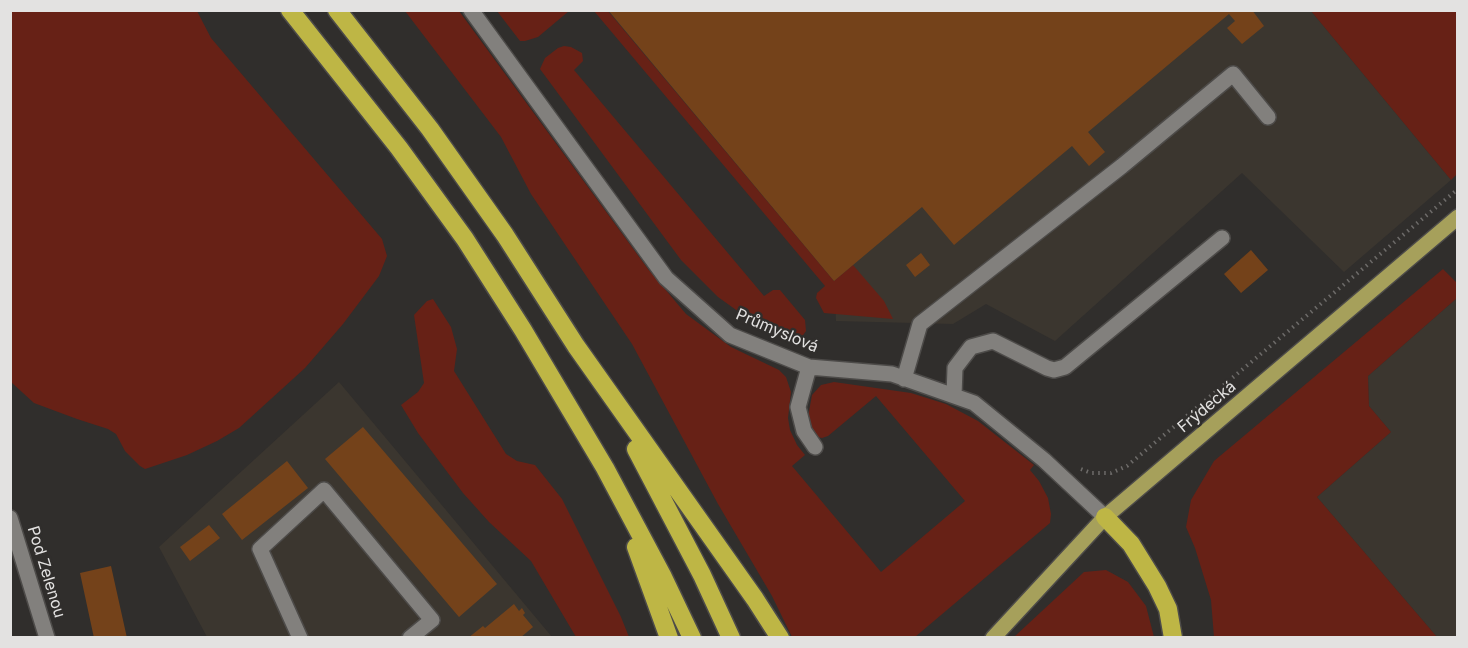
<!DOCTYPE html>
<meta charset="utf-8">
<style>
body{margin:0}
#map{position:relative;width:1468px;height:648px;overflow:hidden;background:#302e2c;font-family:Inter,sans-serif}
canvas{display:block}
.frame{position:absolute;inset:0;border:12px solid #e3e2e1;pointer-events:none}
</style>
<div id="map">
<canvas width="1468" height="648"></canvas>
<div class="frame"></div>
</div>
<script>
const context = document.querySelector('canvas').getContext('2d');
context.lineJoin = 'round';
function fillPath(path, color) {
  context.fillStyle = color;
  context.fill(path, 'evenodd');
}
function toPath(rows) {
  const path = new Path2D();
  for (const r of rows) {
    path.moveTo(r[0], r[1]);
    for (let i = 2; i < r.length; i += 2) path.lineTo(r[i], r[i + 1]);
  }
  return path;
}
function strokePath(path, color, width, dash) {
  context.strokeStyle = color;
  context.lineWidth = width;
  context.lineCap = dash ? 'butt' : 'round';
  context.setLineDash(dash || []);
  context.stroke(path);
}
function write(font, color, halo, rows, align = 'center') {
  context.font = font + ' Inter,sans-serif';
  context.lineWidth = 5;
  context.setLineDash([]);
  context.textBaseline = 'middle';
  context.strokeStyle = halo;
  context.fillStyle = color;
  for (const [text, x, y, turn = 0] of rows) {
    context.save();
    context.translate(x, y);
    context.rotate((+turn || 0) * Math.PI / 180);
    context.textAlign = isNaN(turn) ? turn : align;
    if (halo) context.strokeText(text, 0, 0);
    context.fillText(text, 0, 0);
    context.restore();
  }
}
fillPath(toPath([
 [608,11,1311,11,1451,180,1344,272,1242,173,1055,341,986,304,953,324,836,321,834,281],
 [1457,298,1457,637,1437,637,1317,497,1391,432,1369,406,1368,376],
 [339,382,552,637,207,637,159,547]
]), '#3b362f');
fillPath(toPath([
 [11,10,197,11,211,38,382,239,387,256,379,276,343,324,305,368,239,428,217,441,187,455,145,469,140,466,125,451,116,434,108,429,77,419,34,403,11,382],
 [405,11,459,11,648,269,686,314,731,347,779,370,786,377,791,392,788,418,790,430,797,445,805,455,792,466,881,572,965,501,876,396,828,436,822,438,817,437,811,430,808,417,812,395,821,385,834,382,911,393,946,404,978,421,1034,465,1030,470,1039,481,1048,498,1051,514,1050,523,915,637,792,637,772,596,718,504,632,344,531,194,501,137],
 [497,11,569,11,538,37,525,41,520,41],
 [594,11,608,11,834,281,853,265,884,301,893,319,824,313,816,298,817,293,825,286],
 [1311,11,1457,11,1457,174,1451,180],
 [564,46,571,47,582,53,583,61,574,70,764,296,773,290,780,290,805,320,806,331,799,341,761,325,739,312,718,297,681,260,540,69,545,58,558,48],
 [1443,269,1457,283,1457,298,1368,376,1369,406,1391,432,1317,497,1437,637,1214,637,1211,600,1195,548,1186,527,1191,500,1214,461],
 [433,299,451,327,457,349,454,371,506,454,517,461,535,465,562,499,621,617,629,637,576,637,531,561,489,522,463,493,418,433,401,405,418,392,424,383,414,315,427,301],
 [1106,570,1128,582,1146,606,1154,637,1014,637,1084,572]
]), '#672116');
fillPath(toPath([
 [608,10,1252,10,1264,26,1242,44,1227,28,1235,21,1229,14,1088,132,1105,152,1089,166,1072,146,954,245,922,207,834,281],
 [1251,250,1268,270,1241,293,1224,274],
 [921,253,930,265,915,277,906,265],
 [363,427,497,584,459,617,325,459],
 [287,461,308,488,242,540,222,514],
 [209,525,220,538,190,561,180,547],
 [111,566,127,638,94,638,80,573],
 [514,604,519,611,522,608,525,613,523,615,533,627,520,638,468,638,483,626,485,628]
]), '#74421a');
const minor = toPath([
 [471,10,666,278,730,335,809,367,892,374,974,403,1044,460,1105,517],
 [809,367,798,407,804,431,815,447],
 [904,379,920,324,1122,166,1233,74,1268,117],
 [954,396,955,368,971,347,993,341,1047,368,1054,370,1065,367,1222,238],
 [10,518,47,638],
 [300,638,260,549,324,490,432,620,410,638]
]);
const major = toPath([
 [993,638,1105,517,1458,217]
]);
const highway = toPath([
 [290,10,399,148,465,239,523,330,605,468,663,577,692,638],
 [337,10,430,129,505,235,576,346,755,599,780,638],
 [636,449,702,575,731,638],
 [1105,517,1131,544,1157,586,1168,609,1173,638],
 [636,547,669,638]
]);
strokePath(minor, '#4d4b49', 18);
strokePath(major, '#4d4b49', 18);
strokePath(highway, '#4d4b49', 21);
strokePath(toPath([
 [1081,469,1091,473,1111,473,1127,466,1458,189]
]), '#6d6b69', 4, [1.5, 4.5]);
strokePath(minor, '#82807d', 15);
strokePath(major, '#a6a05b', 15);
strokePath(highway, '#beb645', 18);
write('16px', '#e3e2e1', '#302e2c', [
 ["Průmyslová",777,331,23],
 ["Frýdecká",1207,407,-40],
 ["Pod Zelenou",46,572,73]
]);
</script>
